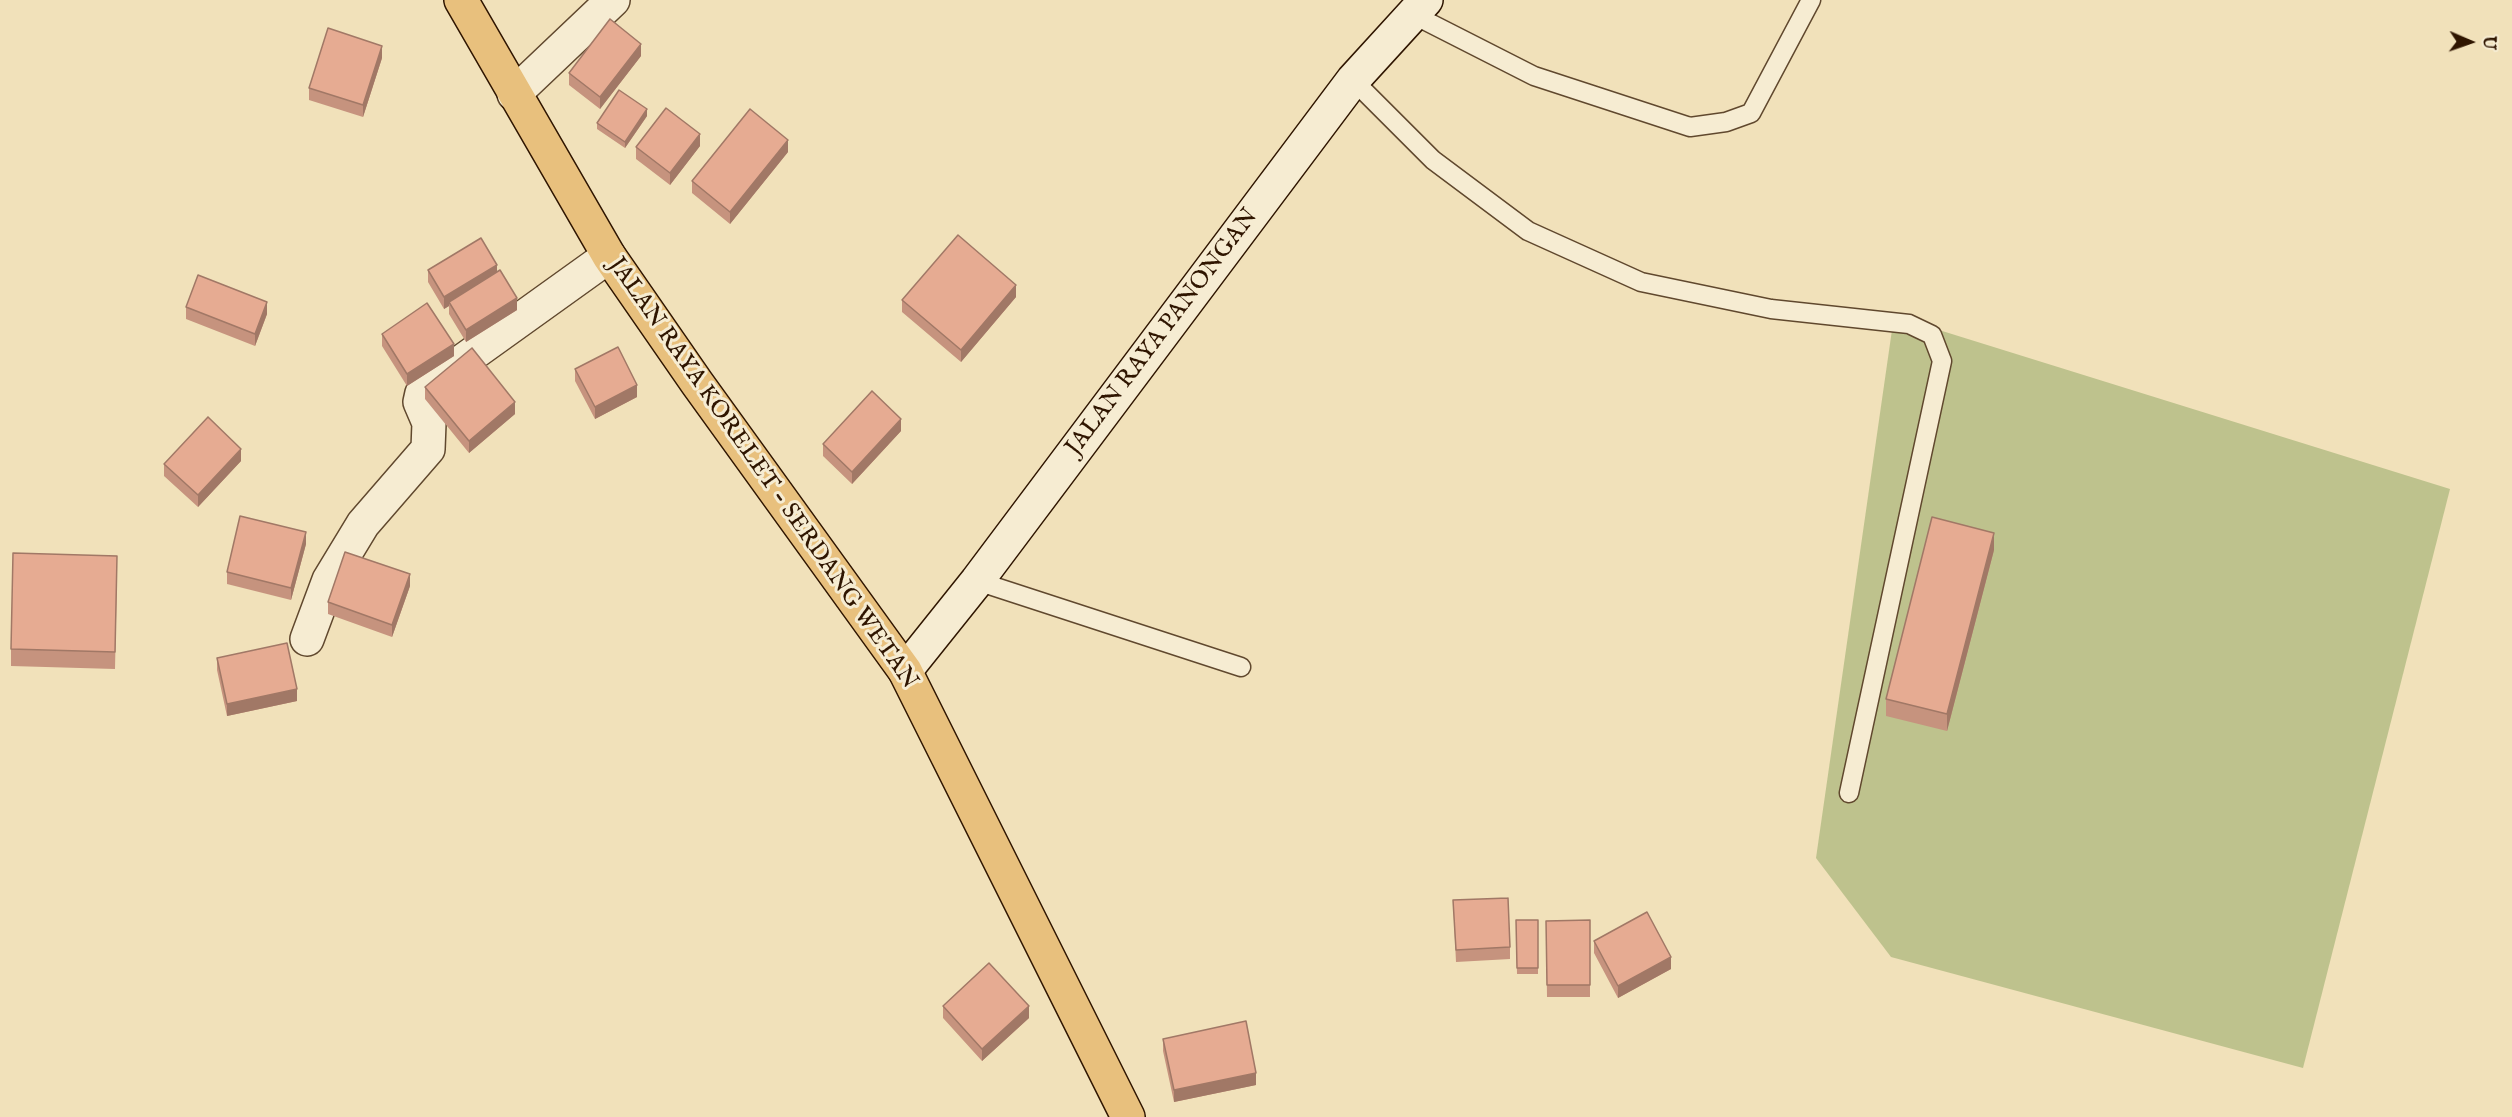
<!DOCTYPE html>
<style>
body{margin:0}
#map{position:relative;width:2512px;height:1117px;overflow:hidden;background:#f1e1ba;font-family:"IM FELL English",serif}
canvas{display:block}
.north{position:absolute;left:2440px;top:12px;width:60px;height:60px;-webkit-text-stroke:4px #f6ecd2;paint-order:stroke;rotate:92deg;font-size:16px;font-weight:700;line-height:24px;text-align:center;color:#2f1500}
.north::after{content:'';display:block;margin:auto;width:21px;height:27px;background:#2f1500;clip-path:polygon(50% 0,100% 100%,50% 72%,0 100%)}
</style>
<div id="map">
<canvas width="2512" height="1117"></canvas>
<div class="north">U</div>
</div>
<script>
const context = document.querySelector('canvas').getContext('2d');
context.lineJoin = 'round';
function fillPath(path, color) {
  context.fillStyle = color;
  context.fill(path, 'evenodd');
}
function toPath(rows) {
  const path = new Path2D();
  for (const r of rows) {
    path.moveTo(r[0], r[1]);
    for (let i = 2; i < r.length; i += 2) path.lineTo(r[i], r[i + 1]);
  }
  return path;
}
function strokePath(path, color, width, dash) {
  context.strokeStyle = color;
  context.lineWidth = width;
  context.lineCap = dash ? 'butt' : 'round';
  context.setLineDash(dash || []);
  context.stroke(path);
}
function write(font, color, halo, rows, align = 'center') {
  context.font = font + ' "IM FELL English",serif';
  context.lineWidth = 6;
  context.setLineDash([]);
  context.textBaseline = 'middle';
  context.strokeStyle = halo;
  context.fillStyle = color;
  for (const [text, x, y, turn = 0] of rows) {
    context.save();
    context.translate(x, y);
    context.rotate((+turn || 0) * Math.PI / 180);
    context.textAlign = isNaN(turn) ? turn : align;
    if (halo) context.strokeText(text, 0, 0);
    context.fillText(text, 0, 0);
    context.restore();
  }
}
fillPath(toPath([
 [1894,316,2450,489,2303,1068,1891,957,1816,858]
]), '#bec28d');
const service = toPath([
 [1414,15,1534,76,1690,127,1726,122,1751,113,1811,0],
 [1353,80,1433,160,1528,231,1641,282,1771,309,1909,324,1932,335,1942,361,1849,793],
 [977,581,1241,667]
]);
const minor = toPath([
 [514,94,613,0],
 [307,639,329,580,363,524,428,449,429,423,420,402,422,393,432,383,609,256]
]);
const secondary = toPath([
 [905,671,977,581,1353,80,1426,0]
]);
const primary = toPath([
 [461,0,609,256,697,383,905,671,1128,1117]
]);
strokePath(service, '#60482e', 21);
strokePath(minor, '#60482e', 36);
strokePath(secondary, '#2f1500', 36);
strokePath(primary, '#2f1500', 36);
strokePath(service, '#f6ecd2', 18);
strokePath(minor, '#f6ecd2', 33);
strokePath(secondary, '#f6ecd2', 33);
strokePath(primary, '#e8c07d', 33);
fillPath(toPath([
 [641,56,600,109,569,85,569,73],
 [382,58,363,117,309,100,309,88],
 [647,116,625,148,597,129,597,123],
 [700,146,670,185,636,159,636,147],
 [788,152,730,224,692,193,692,181],
 [428,270,497,272,517,310,466,342,449,314,449,306,444,309,428,282],
 [1016,297,961,362,902,312,902,300],
 [186,307,267,314,255,346,186,319],
 [382,334,454,356,407,386,382,346],
 [575,369,637,397,595,419,575,381],
 [425,387,515,414,469,453,425,399],
 [901,431,852,484,823,456,823,444],
 [241,461,198,507,164,476,164,464],
 [306,544,291,600,227,584,227,572],
 [1994,550,1947,731,1886,716,1886,699],
 [117,573,115,669,11,666,11,649],
 [410,586,392,637,328,614,328,602],
 [217,658,297,701,227,716,217,670],
 [1453,900,1510,947,1510,959,1456,962],
 [1516,920,1538,920,1538,974,1517,974],
 [1590,920,1590,997,1547,997,1546,921],
 [1594,941,1671,969,1618,998,1594,953],
 [943,1006,1029,1018,982,1061,943,1018],
 [1163,1039,1256,1085,1174,1102,1163,1051]
]), '#c6937e');
fillPath(toPath([
 [641,44,641,56,600,109,600,97],
 [382,46,382,58,363,117,363,105],
 [647,109,647,116,625,148,625,142],
 [700,134,700,146,670,185,670,173],
 [788,140,788,152,730,224,730,212],
 [497,265,497,277,449,302,449,306,444,309,444,297],
 [1016,285,1016,297,961,362,961,350],
 [517,298,517,310,466,342,466,330],
 [267,302,267,314,255,346,255,334],
 [454,344,454,356,407,386,407,374],
 [637,385,637,397,595,419,595,407],
 [515,402,515,414,469,453,469,441],
 [901,419,901,431,852,484,852,472],
 [241,449,241,461,198,507,198,495],
 [306,532,306,544,291,600,291,588],
 [1994,533,1994,550,1947,731,1947,714],
 [410,574,410,586,392,637,392,625],
 [297,689,297,701,227,716,227,704],
 [1671,957,1671,969,1618,998,1618,986],
 [1029,1006,1029,1018,982,1061,982,1049],
 [1256,1073,1256,1085,1174,1102,1174,1090]
]), '#a17866');
const building = toPath([
 [610,19,641,44,600,97,569,73,610,19],
 [328,28,382,46,363,105,309,88,328,28],
 [619,90,647,109,625,142,597,123,619,90],
 [666,108,700,134,670,173,636,147,666,108],
 [750,109,788,140,730,212,692,181,750,109],
 [958,235,1016,285,961,350,902,300,958,235],
 [481,238,497,265,444,297,428,270,481,238],
 [500,270,517,298,466,330,449,302,500,270],
 [198,275,267,302,255,334,186,307,198,275],
 [427,303,454,344,407,374,382,334,427,303],
 [618,347,637,385,595,407,575,369,618,347],
 [472,348,515,402,469,441,425,387,472,348],
 [872,391,901,419,852,472,823,444,872,391],
 [208,417,241,449,198,495,164,464,208,417],
 [240,516,306,532,291,588,227,572,240,516],
 [1932,517,1994,533,1947,714,1886,699,1932,517],
 [345,552,410,574,392,625,328,602,345,552],
 [13,553,117,556,115,652,11,649,13,553],
 [287,643,297,689,227,704,217,658,287,643],
 [1508,898,1510,947,1456,950,1453,900,1508,898],
 [1647,912,1671,957,1618,986,1594,941,1647,912],
 [1516,920,1538,920,1538,968,1517,968,1516,920],
 [1590,920,1590,985,1547,985,1546,921,1590,920],
 [989,963,1029,1006,982,1049,943,1006,989,963],
 [1246,1021,1256,1073,1174,1090,1163,1039,1246,1021]
]);
fillPath(building, '#e6ab92');
strokePath(building, '#a17866', 1.5);
write('24px', '#2f1500', '#f6ecd2', [
 ["JALAN RAYA PANONGAN",1163,333,-53],
 ["JALAN RAYA KORELET - SERDANG WETAN",762,474,55]
]);
</script>
